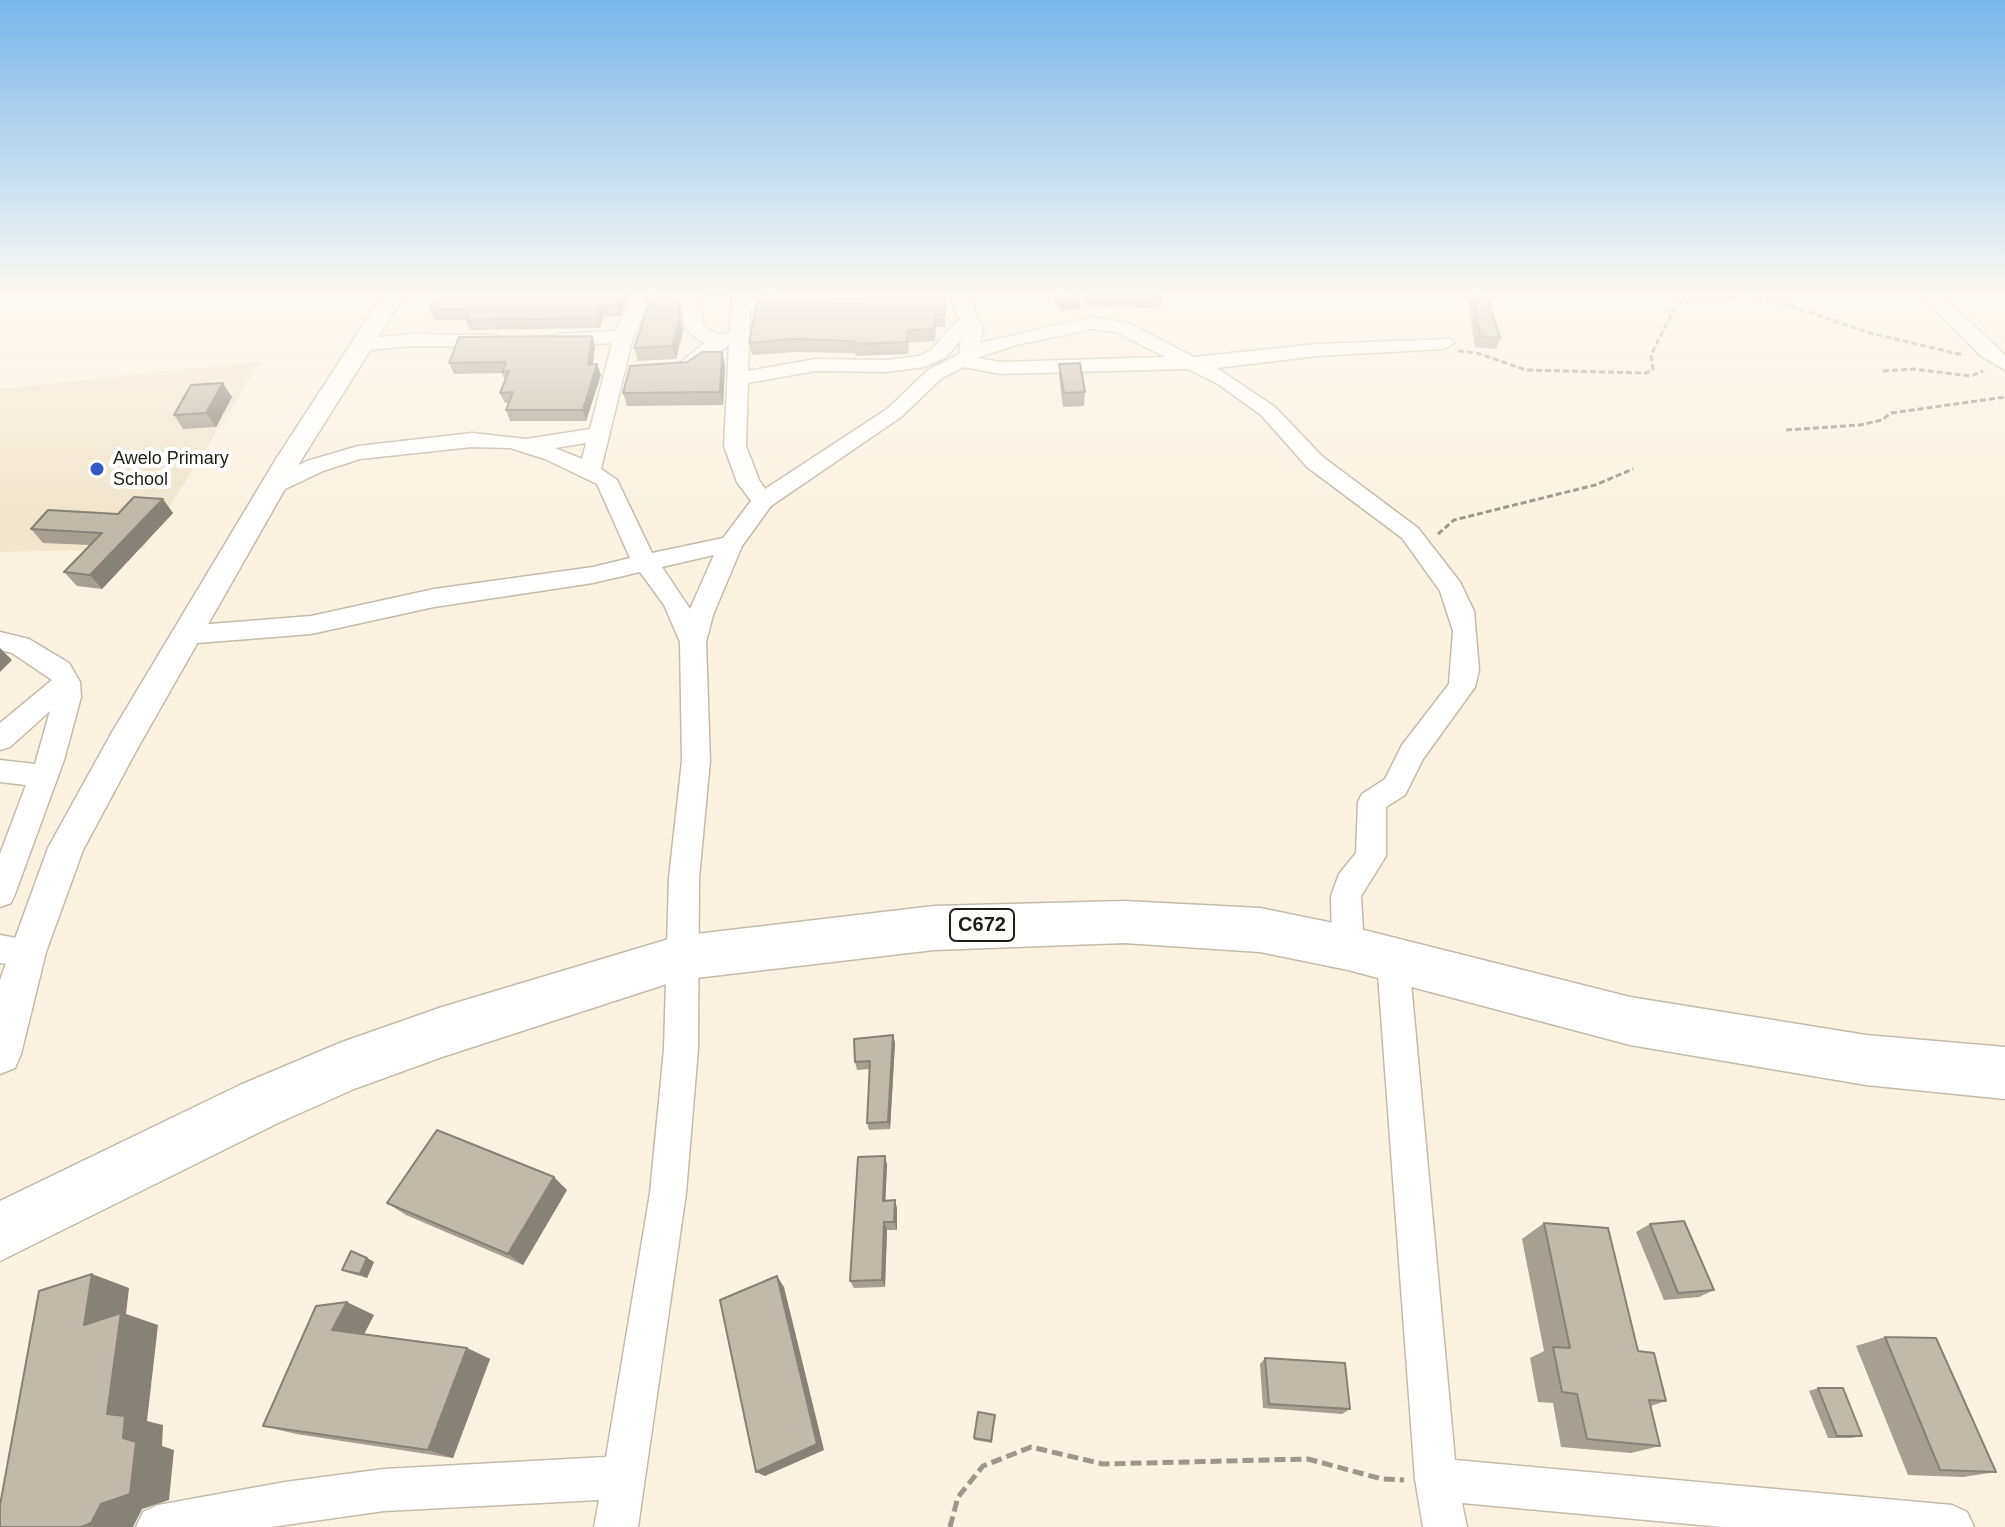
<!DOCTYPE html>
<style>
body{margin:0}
canvas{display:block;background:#fbf2e2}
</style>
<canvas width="2005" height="1527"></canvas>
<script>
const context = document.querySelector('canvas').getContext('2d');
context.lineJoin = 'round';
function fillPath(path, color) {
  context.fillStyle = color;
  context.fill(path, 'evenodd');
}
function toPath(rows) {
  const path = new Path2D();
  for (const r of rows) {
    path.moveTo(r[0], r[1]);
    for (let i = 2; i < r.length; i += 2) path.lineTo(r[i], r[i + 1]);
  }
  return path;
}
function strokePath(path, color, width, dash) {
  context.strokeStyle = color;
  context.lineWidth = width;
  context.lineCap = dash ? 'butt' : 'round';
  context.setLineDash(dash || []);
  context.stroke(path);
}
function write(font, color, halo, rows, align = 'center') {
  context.font = font + ' Arial,sans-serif';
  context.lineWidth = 8;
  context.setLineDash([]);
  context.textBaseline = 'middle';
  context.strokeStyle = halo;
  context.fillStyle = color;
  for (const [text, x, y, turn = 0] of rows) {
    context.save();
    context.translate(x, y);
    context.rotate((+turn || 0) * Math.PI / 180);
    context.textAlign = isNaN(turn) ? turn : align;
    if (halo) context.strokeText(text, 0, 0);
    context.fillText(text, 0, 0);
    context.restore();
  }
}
fillPath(toPath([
 [261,361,143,549,0,552,0,389]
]), '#f1e5ce');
const minor = toPath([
 [635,293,653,293,633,337,601,469,617,480,652,553,723,538,751,501,737,482,724,446,729,345,695,370,672,376,662,370,681,362,704,343,685,329,679,293,697,293,704,327,719,335,730,332,732,293,750,293,750,299,800,301,800,309,793,311,750,311,748,371,815,359,887,360,919,356,931,350,959,319,949,293,967,293,983,330,980,343,1092,317,1128,323,1194,357,1317,344,1451,339,1454,343,1444,349,1317,356,1217,368,1275,407,1323,457,1418,528,1460,582,1474,611,1479,670,1475,687,1423,759,1405,795,1386,807,1386,856,1361,896,1364,948,1359,958,1348,962,1337,958,1332,948,1331,896,1339,874,1356,853,1358,802,1362,794,1385,779,1402,745,1449,684,1453,631,1440,591,1402,538,1307,467,1261,415,1218,384,1188,369,1000,374,964,367,942,378,901,417,771,506,742,546,713,615,706,642,710,761,699,878,698,1049,686,1193,638,1527,594,1527,599,1500,384,1511,271,1527,136,1527,143,1512,158,1505,285,1482,384,1469,606,1457,650,1193,664,1049,669,878,682,761,680,642,664,605,640,572,593,583,434,607,311,634,185,644,176,641,172,635,176,629,185,626,311,616,434,589,593,567,630,558,597,484,545,459,510,448,472,447,360,459,323,471,281,491,273,493,262,486,265,481,307,461,358,446,472,433,526,439,590,429,612,343,557,346,547,340,557,334,616,331,635,293],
 [1092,329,1116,332,1165,357,1000,362,977,358,1016,345,1092,329],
 [961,340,959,354,928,370,887,409,765,489,759,480,746,446,748,383,815,371,887,372,924,367,945,358,961,340],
 [586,443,582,459,555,448,586,443],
 [714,555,690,609,662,567,714,555],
 [1919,293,1939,293,2005,355,2005,370,1981,356,1919,293],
 [410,334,496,335,506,341,496,347,410,346,361,351,351,345,361,339,410,334],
 [0,632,29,639,69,663,80,682,81,697,64,760,15,894,11,903,0,907,0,854,26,785,0,782,0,760,35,764,50,711,10,747,0,750,0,723,52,680,12,653,0,650,0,632],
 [0,935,38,942,43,952,38,962,27,966,0,963,0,935],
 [1393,947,1404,951,1409,961,1455,1460,1952,1505,1967,1512,1974,1527,1722,1527,1462,1503,1467,1527,1423,1527,1415,1479,1377,961,1382,951,1393,947]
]);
const tertiary = toPath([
 [384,293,406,293,302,459,136,751,83,850,46,952,21,1054,15,1068,0,1074,0,980,48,848,111,734,276,459,384,293]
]);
const primary = toPath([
 [1124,901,1260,908,1348,926,1630,997,1866,1035,2005,1047,2005,1099,1866,1085,1630,1045,1348,970,1260,952,1124,943,934,950,679,980,442,1057,354,1089,278,1123,0,1261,0,1201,240,1085,342,1042,442,1007,679,936,934,906,1124,901]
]);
strokePath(minor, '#c3bbab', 3);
strokePath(tertiary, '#c3bbab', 3);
strokePath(primary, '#c3bbab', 3);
strokePath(toPath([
 [1458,351,1477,353,1526,370,1646,373,1653,369,1651,355,1677,303,1747,296,1778,302,1870,333,1963,355],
 [1883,371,1913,369,1971,376,1983,371],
 [1786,430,1860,425,1882,420,1891,413,2005,397],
 [1438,534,1454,520,1595,485,1633,469]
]), '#9d978b', 3, [6, 3]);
strokePath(toPath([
 [950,1527,958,1497,983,1466,1031,1447,1103,1464,1308,1459,1382,1479,1404,1480]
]), '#9d978b', 5, [11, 5]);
fillPath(minor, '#fff');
fillPath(tertiary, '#fff');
fillPath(primary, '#fff');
fillPath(toPath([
 [439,293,632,293,620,316,603,317,600,328,470,330,466,320,434,320,430,310],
 [649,293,683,331,676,359,638,361,634,348,648,307,646,302],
 [699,293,730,293,728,296,701,296],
 [752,293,852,293,763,296,753,295],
 [1051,293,1080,293,1080,308,1060,311],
 [1086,293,1165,293,1160,309,1085,305],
 [1486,293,1500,338,1496,349,1475,347,1467,294],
 [944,297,945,327,936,327,935,341,909,343,908,354,856,356,855,353,795,352,752,355,749,343],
 [592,336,595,346,593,365,597,364,601,375,586,421,510,421,506,410,509,403,505,403,500,393,505,380,502,373,454,374,449,363],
 [722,352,725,365,723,405,627,406,623,393,687,362],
 [1059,364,1085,392,1084,406,1063,407,1059,378],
 [232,397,216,427,183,429,174,415],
 [173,513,102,589,77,586,64,572,90,545,43,543,31,529,118,514],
 [893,1035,895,1043,890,1129,869,1130,867,1123,869,1069,857,1070,855,1062],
 [885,1156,887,1165,885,1200,897,1208,897,1230,887,1230,885,1287,854,1288,850,1281],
 [567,1190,523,1265,406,1215,387,1203],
 [1544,1223,1638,1351,1666,1401,1651,1406,1660,1446,1631,1453,1561,1447,1553,1403,1538,1402,1530,1358,1544,1351,1522,1239],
 [1650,1224,1714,1290,1699,1297,1664,1300,1636,1232],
 [367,1258,374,1262,367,1278,349,1273,342,1270],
 [374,1315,364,1334,467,1348,490,1359,453,1458,296,1434,263,1426],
 [1885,1337,1996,1472,1963,1477,1908,1475,1856,1346],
 [1265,1358,1350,1409,1342,1414,1263,1408,1260,1364],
 [1818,1388,1862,1436,1852,1438,1828,1438,1809,1391],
 [995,1415,992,1443,974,1440,974,1438]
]), '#a69f92');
fillPath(toPath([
 [624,293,632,293,620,316,617,306],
 [676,293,677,293,683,331,676,359,672,346],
 [1080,295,1080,308,1060,311,1060,298],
 [600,307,603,317,600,328,597,318],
 [592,336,595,346,591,376,588,365],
 [722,352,725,365,723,405,720,392],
 [597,364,601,375,586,421,583,410],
 [223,383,232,397,216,427,206,413],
 [163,499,173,513,102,589,90,575],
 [0,648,12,660,0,672],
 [893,1035,895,1043,890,1129,888,1122],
 [885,1156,887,1165,885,1209,883,1201],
 [554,1177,567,1190,523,1265,508,1254],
 [895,1200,897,1208,897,1230,894,1222],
 [884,1222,887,1230,885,1287,882,1280],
 [367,1258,374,1262,367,1278,360,1274],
 [92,1274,129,1288,126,1314,158,1325,147,1421,163,1425,162,1446,174,1450,169,1500,142,1509,133,1527,81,1527,101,1504,123,1438,107,1414,84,1325],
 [777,1276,784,1287,824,1450,765,1476,756,1472],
 [347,1302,374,1315,360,1342,332,1330],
 [467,1348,490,1359,453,1458,428,1450]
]), '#878277');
const building = toPath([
 [439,293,624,293,617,306,600,307,597,318,466,320,469,310,430,310,439,293],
 [649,293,676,293,680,318,672,346,634,348,650,301,646,302,649,293],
 [1058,293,1080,293,1080,295,1060,298,1058,293],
 [1111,293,1163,293,1162,296,1111,293],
 [1473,293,1486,293,1500,338,1480,336,1473,293],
 [944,297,945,314,935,315,935,328,908,331,907,342,854,344,855,341,793,339,749,343,757,301,944,297],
 [592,336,588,365,597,364,583,410,506,410,513,392,500,393,509,371,502,372,506,362,449,363,459,337,592,336],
 [702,352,722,352,720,392,623,393,630,366,687,362,702,352],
 [1080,363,1085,392,1064,393,1059,364,1080,363],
 [223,383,206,413,174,415,191,385,223,383],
 [134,497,163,499,90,575,64,572,102,533,31,529,48,510,118,514,134,497],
 [893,1035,888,1122,867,1123,870,1061,855,1062,854,1039,893,1035],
 [437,1130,554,1177,508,1254,387,1203,437,1130],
 [885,1156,883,1201,895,1200,894,1222,884,1222,882,1280,850,1281,858,1157,885,1156],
 [1684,1221,1714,1290,1678,1293,1650,1224,1684,1221],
 [1544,1223,1608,1228,1638,1351,1654,1353,1666,1401,1649,1400,1660,1446,1587,1439,1577,1394,1562,1392,1553,1347,1570,1348,1544,1223],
 [351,1251,367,1258,360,1274,342,1270,351,1251],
 [92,1274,84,1325,121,1313,107,1414,125,1416,123,1438,136,1442,130,1494,101,1504,91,1523,81,1527,0,1527,0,1505,39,1291,92,1274],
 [777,1276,817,1444,756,1472,720,1300,777,1276],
 [347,1302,332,1330,467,1348,428,1450,263,1426,316,1306,347,1302],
 [1885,1337,1936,1338,1996,1472,1940,1470,1885,1337],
 [1265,1358,1345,1363,1350,1409,1269,1404,1265,1358],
 [1818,1388,1843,1388,1862,1436,1837,1436,1818,1388],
 [978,1412,995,1415,991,1441,974,1438,978,1412]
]);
fillPath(building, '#c1b9aa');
strokePath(building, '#878277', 2);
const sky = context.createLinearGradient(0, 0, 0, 507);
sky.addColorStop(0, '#78b6ea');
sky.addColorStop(0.58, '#fdf9f2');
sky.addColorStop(1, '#fdf9f200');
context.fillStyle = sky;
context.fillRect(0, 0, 2005, 507);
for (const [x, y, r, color] of [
 [97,469,8,"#3458c8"]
]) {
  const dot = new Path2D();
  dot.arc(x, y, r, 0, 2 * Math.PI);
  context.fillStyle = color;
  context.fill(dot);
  strokePath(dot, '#fff', 3);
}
write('18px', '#1f1c16', '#fff', [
 ["Awelo Primary",113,459],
 ["School",113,480]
], 'left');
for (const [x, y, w] of [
 [982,925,64]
]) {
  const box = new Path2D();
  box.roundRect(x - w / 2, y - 16, w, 32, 6);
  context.fillStyle = '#fff';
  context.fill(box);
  strokePath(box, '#1f1c16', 2);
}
write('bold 20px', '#1f1c16', null, [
 ["C672",982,925]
]);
</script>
